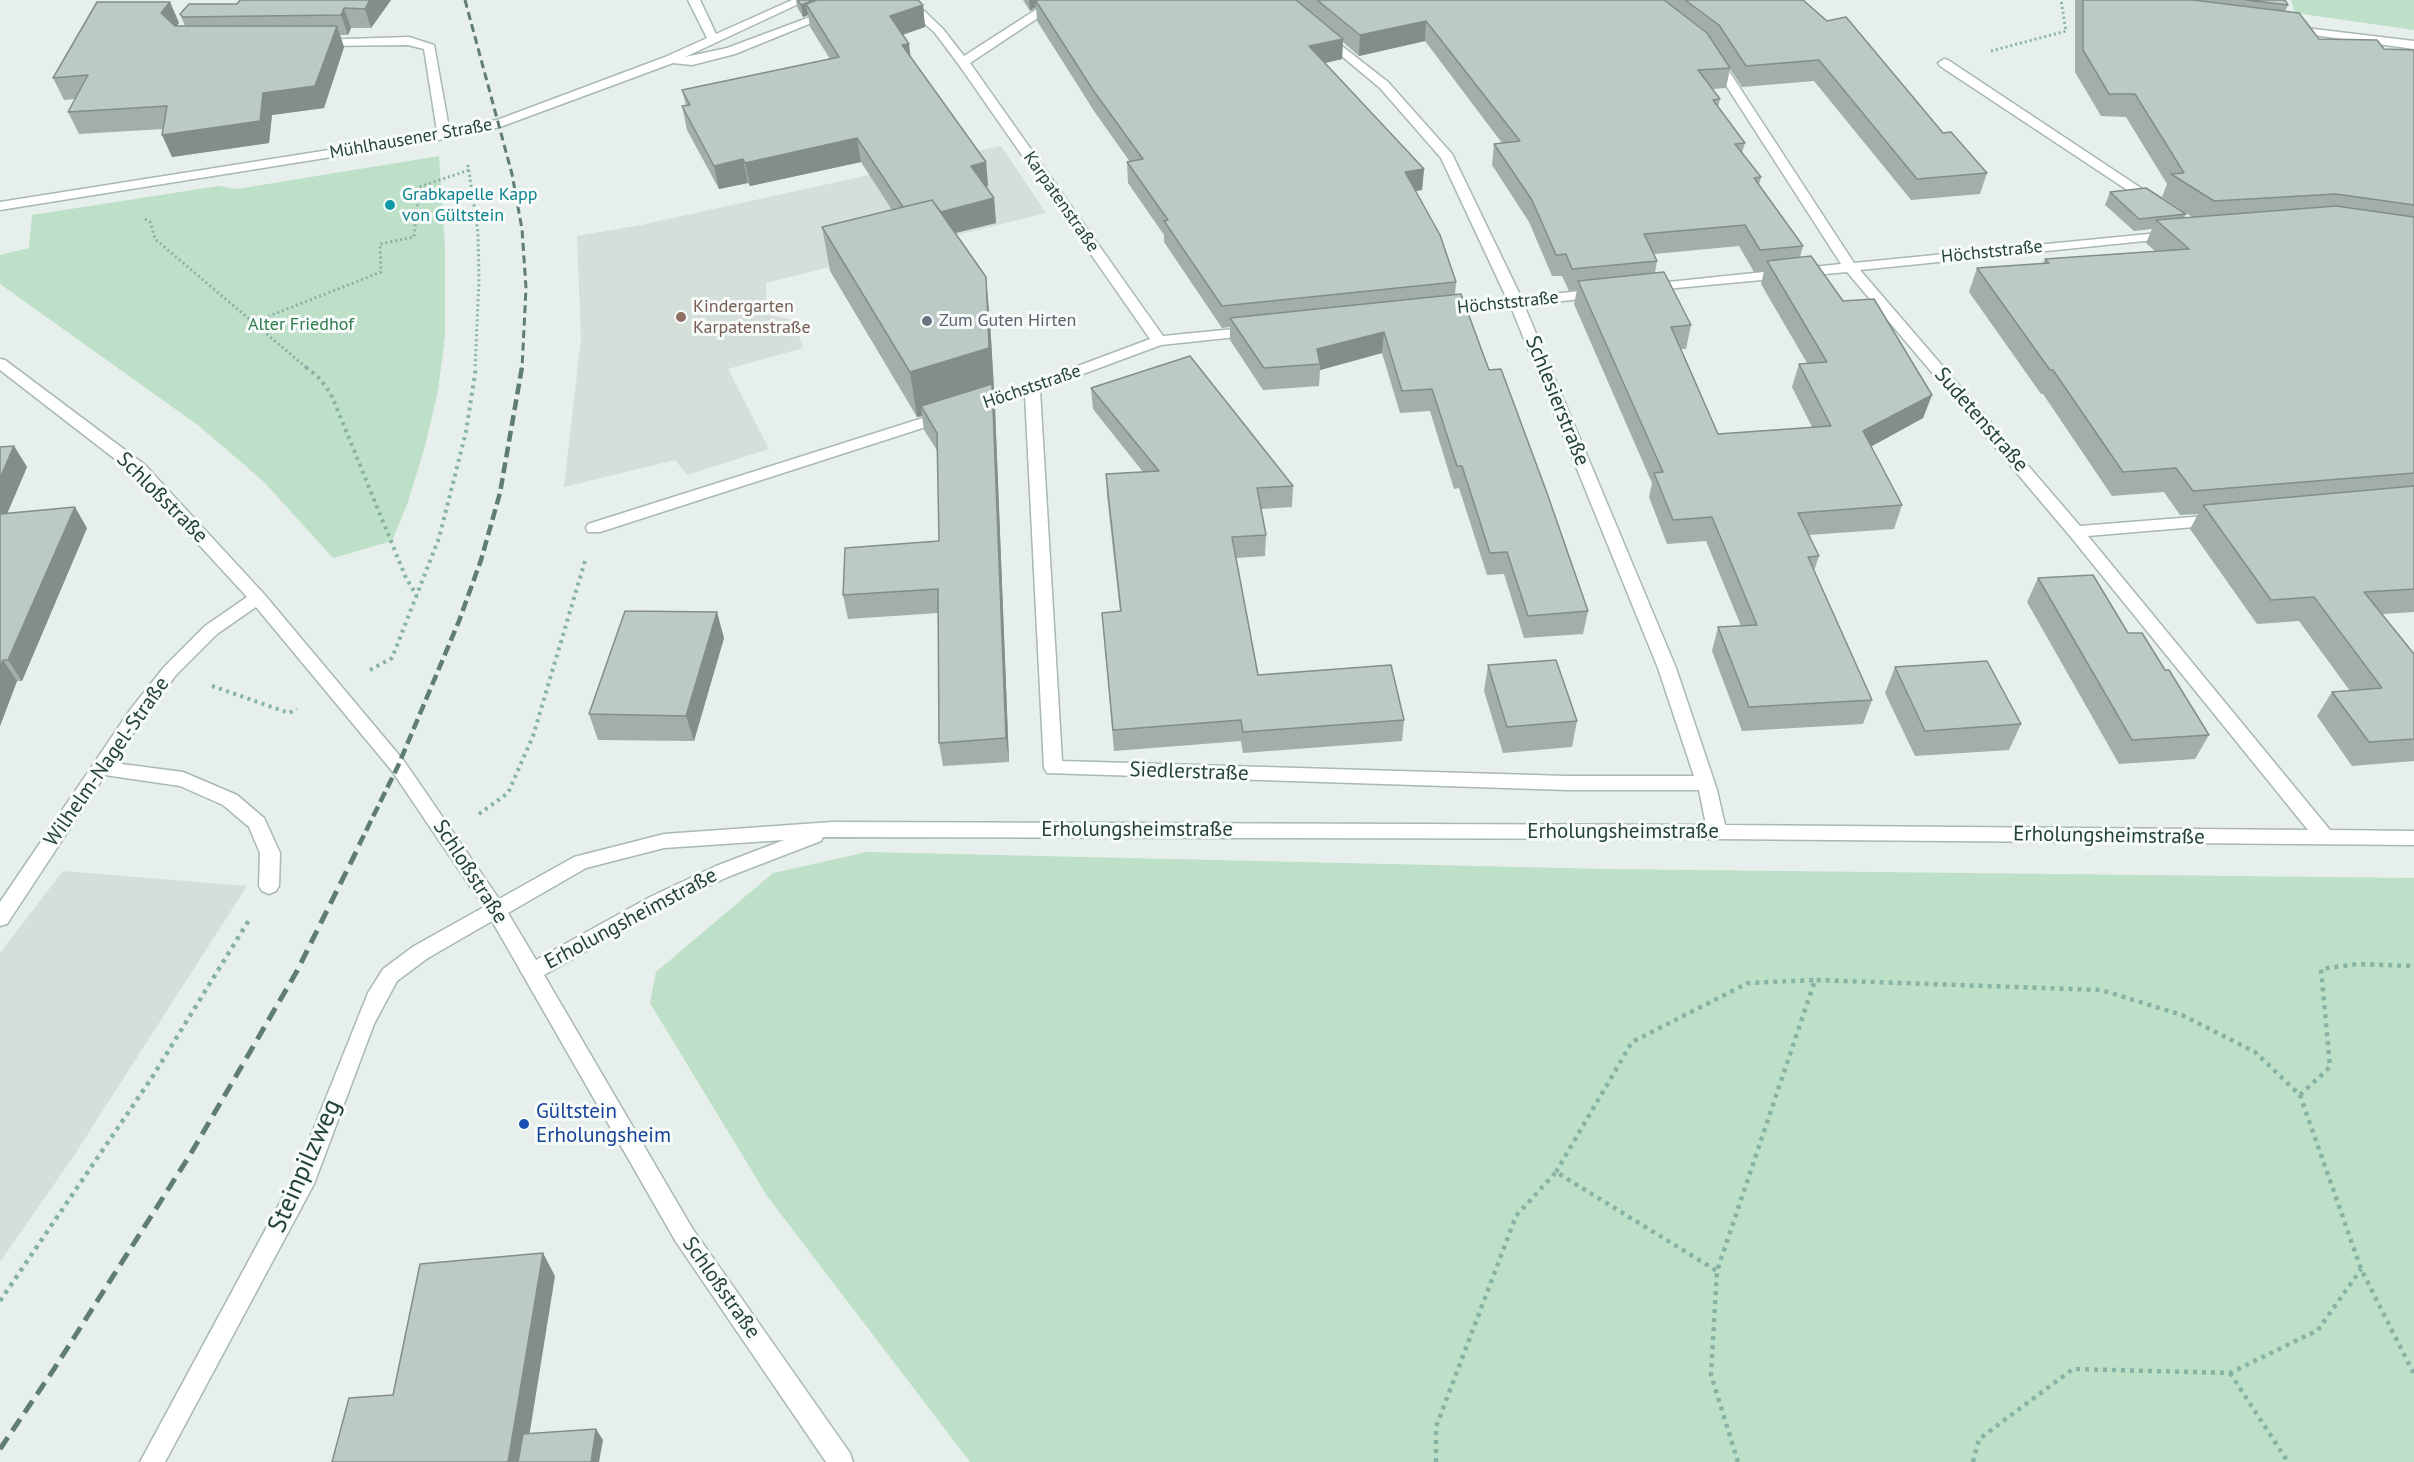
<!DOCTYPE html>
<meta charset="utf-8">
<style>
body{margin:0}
canvas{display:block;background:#e6efeb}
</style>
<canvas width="2414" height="1462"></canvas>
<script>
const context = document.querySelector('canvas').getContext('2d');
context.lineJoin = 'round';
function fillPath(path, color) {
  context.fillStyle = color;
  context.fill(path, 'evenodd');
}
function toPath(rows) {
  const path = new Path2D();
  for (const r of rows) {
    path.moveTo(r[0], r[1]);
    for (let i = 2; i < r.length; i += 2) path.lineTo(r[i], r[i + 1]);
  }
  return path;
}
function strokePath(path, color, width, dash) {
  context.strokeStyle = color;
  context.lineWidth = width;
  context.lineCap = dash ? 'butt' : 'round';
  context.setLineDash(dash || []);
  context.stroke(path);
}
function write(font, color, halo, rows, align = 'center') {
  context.font = font + ' "PT Sans",sans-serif';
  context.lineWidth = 6;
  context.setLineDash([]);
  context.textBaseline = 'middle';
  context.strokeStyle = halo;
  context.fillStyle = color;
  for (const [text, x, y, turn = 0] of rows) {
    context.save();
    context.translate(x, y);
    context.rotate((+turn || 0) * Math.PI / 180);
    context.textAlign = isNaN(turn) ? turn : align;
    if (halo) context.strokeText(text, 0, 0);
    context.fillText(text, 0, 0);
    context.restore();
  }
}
fillPath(toPath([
 [1001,146,1046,213,766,283,766,304,769,315,794,320,803,348,728,369,769,449,687,475,675,460,564,487,581,339,577,236,641,225],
 [63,871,247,886,73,1157,0,1262,0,953]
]), '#d4dfda');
fillPath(toPath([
 [2291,0,2414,0,2414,30,2295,13],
 [439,156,445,248,445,336,438,391,425,446,408,502,392,541,333,558,263,481,199,426,0,284,0,255,29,248,32,215,218,186,237,189],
 [867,852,1606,869,2414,878,2414,1462,970,1462,767,1196,650,1003,656,972,773,873]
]), '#bfe0c8');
const minor = toPath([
 [688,0,700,0,716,34,792,0,807,0,685,57,727,48,826,11,834,11,836,13,735,54,692,65,673,63,500,127,444,139,0,210,0,202,335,149,437,131,424,49,408,45,319,46,313,42,315,40,409,37,434,45,449,128,497,120,665,57,707,38,688,0],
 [1051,0,1065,0,970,63,1163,336,1255,327,1262,331,1255,335,1161,345,1040,390,1062,761,1567,776,1694,776,1658,668,1511,307,1443,314,1436,310,1443,306,1507,299,1441,158,1380,88,1320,38,1318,36,1324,32,1388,82,1452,154,1521,297,1601,289,1608,293,1601,297,1524,305,1676,668,1717,790,1725,825,2308,830,2070,536,1847,272,1644,291,1642,288,1649,284,1841,264,1709,59,1715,55,1721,59,1854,263,2179,231,2181,234,2179,237,2174,238,1860,270,2080,526,2218,515,2224,516,2226,520,2224,524,2218,525,2088,536,2330,830,2414,831,2414,845,1717,839,823,837,821,841,730,876,664,907,544,975,692,1228,850,1453,853,1462,826,1462,676,1242,492,921,428,958,397,981,374,1024,314,1184,165,1462,140,1462,296,1173,368,993,383,969,414,946,484,907,392,771,256,607,217,634,176,675,142,720,114,763,183,772,237,795,264,818,280,853,279,886,276,891,269,894,262,891,259,886,260,853,249,827,223,805,180,786,105,775,7,924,0,926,0,902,130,710,164,667,205,626,247,597,133,473,0,370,0,359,5,360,145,465,264,594,404,761,499,899,574,857,664,834,832,822,1706,825,1699,790,1567,790,1047,773,1044,768,1025,395,600,532,588,532,586,528,588,524,1027,385,1150,339,959,65,935,33,908,8,900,4,906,1,916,3,943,29,964,56,1051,0],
 [784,840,716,866,650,897,536,960,508,913,586,868,664,848,784,840],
 [2289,26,2414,41,2414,49,2285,31,2285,27,2289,26],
 [1944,59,1948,60,2162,202,2160,205,2150,205,1940,66,1938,63,1944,59]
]);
strokePath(minor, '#a8b8b2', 3);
strokePath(toPath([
 [1991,51,2066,31,2061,0],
 [468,165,478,233,479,279,475,369],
 [145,219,150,222,155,239,308,369],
 [254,322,381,272,380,244,414,237,419,187,469,170]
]), '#86b3a5', 3, [2, 3]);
strokePath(toPath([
 [306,367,320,379,331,394,406,578,417,596],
 [370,670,392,658,439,538,466,432,476,367],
 [212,686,289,713,297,709],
 [479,814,508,793,533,736,585,561]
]), '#86b3a5', 4, [3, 4.5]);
strokePath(toPath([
 [2300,1095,2330,1067,2321,969,2357,964,2414,966],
 [1556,1172,1632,1042,1748,983,1815,980],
 [0,1301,151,1079,249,920],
 [2230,1373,2288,1462],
 [1436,1462,1436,1427,1516,1216,1556,1172,1717,1271],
 [1738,1462,1711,1375,1717,1271,1815,980,2101,990,2182,1015,2255,1052,2300,1095,2361,1269,2414,1374],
 [1973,1462,1979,1439,2073,1369,2230,1373,2318,1330,2361,1269]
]), '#86b3a5', 4.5, [4, 5]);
fillPath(minor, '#fff');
strokePath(toPath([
 [465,0,512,174,522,229,526,288,522,369]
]), '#5f7d75', 3, [8, 4.5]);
strokePath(toPath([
 [359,845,398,766,459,621,481,560,500,493,522,367]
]), '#5f7d75', 4.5, [11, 5]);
strokePath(toPath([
 [0,1449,54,1369,190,1155,297,971,360,844]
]), '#5f7d75', 5, [14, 8]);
fillPath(toPath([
 [391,0,371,28,351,28,348,35,340,35,344,47,324,108,272,115,269,143,172,157,163,129,79,134,68,112,75,99,64,100,53,78,170,2,179,23,177,26,185,26,180,14,237,4],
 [796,0,918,0,923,5,925,27,903,35,911,58,986,162,988,186,986,187,994,198,996,223,955,233,990,321,995,407,1009,762,943,766,939,743,938,613,848,619,843,595,939,541,938,452,924,430,922,416,917,417,830,271,822,227,892,210,861,162,750,186,748,183,719,189,687,130,682,106,686,105,682,90,830,59,810,27,808,15,803,17,797,7],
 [1023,0,1803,0,1943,133,1987,173,1980,194,1911,200,1814,81,1742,87,1730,69,1726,88,1712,89,1720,99,1718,107,1745,143,1742,153,1761,177,1759,185,1803,246,1800,257,1843,301,1932,395,1923,418,1871,446,1902,505,1894,529,1808,535,1819,556,1814,571,1872,700,1863,724,1742,731,1712,651,1718,627,1741,626,1706,541,1667,544,1649,497,1652,483,1574,304,1577,290,1569,291,1562,276,1552,276,1529,222,1492,165,1494,144,1502,143,1425,41,1359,56,1343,42,1342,59,1324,63,1424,169,1422,190,1416,191,1456,282,1455,295,1489,370,1588,611,1583,634,1524,638,1504,574,1487,575,1459,488,1454,489,1430,411,1400,413,1382,353,1320,370,1319,386,1263,390,1230,340,1230,327,1222,328,1164,242,1164,235,1128,183,1127,162,1130,162,1094,111,1037,21,1036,7,1030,11],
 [1739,246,1754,272,1764,271,1761,284,1807,363,1799,364,1792,387,1812,427,1718,434,1681,349,1686,349,1691,325,1655,273,1657,261,1654,254],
 [2075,0,2285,0,2288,5,2285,12,2319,39,2384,49,2414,50,2414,612,2382,614,2414,654,2414,761,2352,766,2317,716,2332,692,2350,691,2299,621,2257,624,2190,529,2198,514,2180,515,2164,492,2112,496,2043,394,2041,394,1969,292,1977,268,2043,264,2045,259,2155,251,2146,243,2152,229,2134,231,2105,205,2110,192,2186,214,2184,218,2192,217,2162,197,2167,184,2126,117,2101,116,2075,72],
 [1091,388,1293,486,1292,507,1261,509,1266,535,1265,556,1236,558,1258,675,1404,720,1402,741,1243,753,1241,741,1114,751,1102,613,1120,612,1107,495,1106,474,1143,472,1093,409],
 [14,446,27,467,7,514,87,528,22,681,17,681,0,726,0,447],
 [2038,578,2128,633,2165,670,2209,735,2195,759,2119,764,2027,602],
 [724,638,694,741,598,740,589,714],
 [1488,665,1577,721,1572,747,1503,753,1484,691],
 [1895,667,2021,724,2009,750,1915,756,1885,693]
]), '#a1aea9');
fillPath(toPath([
 [370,0,391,0,371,28,365,9],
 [814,0,847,0,806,4,808,15,803,17,801,5],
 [1029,0,1047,0,1036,1,1036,7,1030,11],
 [170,2,179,23,170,34,161,13],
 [923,5,925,27,892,38,890,16],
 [344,8,351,28,348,35,341,15],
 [1426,21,1425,41,1359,56,1360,35],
 [337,26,344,47,324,108,272,115,269,143,172,157,162,135,263,93],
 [1343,39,1342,59,1308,67,1309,46],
 [909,44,912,67,902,45],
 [857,138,861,162,750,186,745,163],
 [743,159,748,183,719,189,714,166],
 [986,162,988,186,973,190,971,166],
 [1424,169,1422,190,1403,193,1405,172],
 [994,198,996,223,914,243,911,219],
 [986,277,990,321,995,407,1009,762,1006,738,993,393,921,406,922,416,917,417,910,372],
 [1384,332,1382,353,1320,370,1320,364,1317,349],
 [1932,395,1923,418,1856,455,1863,431],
 [14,446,27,467,0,530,0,478],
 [75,507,87,528,22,681,8,660],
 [717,612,724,638,694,741,686,716],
 [3,660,17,681,0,726,0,667],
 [543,1253,555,1276,525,1462,508,1462],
 [596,1429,603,1440,599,1462,591,1462]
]), '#838d89');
const building = toPath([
 [240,0,370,0,365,9,344,8,341,15,183,17,180,14,189,4,237,4,240,0],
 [798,0,814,0,801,5,798,0],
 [817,0,918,0,923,5,890,16,909,44,902,45,986,162,971,166,994,198,941,212,932,200,903,207,857,138,745,163,743,159,714,166,682,106,690,105,682,90,839,57,806,4,817,0],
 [1038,0,1296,0,1343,39,1309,46,1424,169,1405,172,1440,235,1456,282,1222,306,1164,221,1168,220,1127,162,1143,159,1093,90,1036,1,1038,0],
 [1317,0,1664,0,1707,33,1730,68,1698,70,1720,99,1713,100,1745,143,1735,144,1761,177,1754,178,1803,246,1760,250,1745,225,1644,234,1657,261,1572,269,1566,254,1556,255,1532,200,1494,144,1520,141,1426,21,1360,35,1317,0],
 [1685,0,1803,0,1827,21,1846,17,1943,133,1951,132,1987,173,1917,179,1819,60,1746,66,1719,25,1685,0],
 [2083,0,2193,0,2299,13,2319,39,2377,40,2384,49,2414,50,2414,205,2336,194,2214,201,2171,174,2184,173,2135,94,2109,94,2083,50,2083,0],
 [2246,0,2285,0,2288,5,2246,0],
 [97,2,170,2,161,13,175,26,337,26,315,86,263,93,260,121,162,135,167,106,68,112,88,75,53,78,97,2],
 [2146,188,2186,214,2139,219,2110,192,2146,188],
 [932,200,986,277,989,348,910,372,822,227,932,200],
 [2336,206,2414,217,2414,473,2193,491,2176,468,2123,472,2053,370,2050,370,1977,268,2049,263,2045,259,2189,249,2156,220,2336,206],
 [1811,256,1843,301,1874,299,1932,395,1863,431,1902,505,1798,513,1819,556,1808,557,1872,700,1749,707,1718,627,1757,625,1712,517,1673,520,1654,473,1663,472,1578,281,1664,272,1691,325,1671,327,1718,434,1831,426,1799,364,1827,362,1767,261,1811,256],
 [1461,294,1489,370,1501,369,1547,493,1588,611,1528,616,1507,552,1490,553,1462,466,1457,466,1432,389,1402,391,1384,332,1317,349,1320,364,1264,368,1230,318,1461,294],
 [1190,356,1293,486,1257,488,1266,535,1232,537,1258,675,1391,665,1404,720,1243,732,1241,720,1113,730,1102,613,1121,611,1106,474,1159,471,1091,388,1190,356],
 [992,384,1006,738,939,743,938,589,843,595,845,548,939,541,937,433,921,406,992,384],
 [14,446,0,478,0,447,14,446],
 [2414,486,2414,589,2364,592,2414,654,2414,739,2369,742,2332,692,2382,688,2314,597,2271,600,2203,505,2414,486],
 [75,507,8,660,3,660,0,667,0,514,75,507],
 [2093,575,2128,633,2142,633,2165,670,2169,670,2209,735,2132,740,2038,578,2093,575],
 [625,611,717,612,686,716,589,714,625,611],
 [1556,660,1577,721,1507,727,1488,665,1556,660],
 [1987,661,2021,724,1925,731,1895,667,1987,661],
 [543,1253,508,1462,332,1462,349,1398,393,1395,420,1264,543,1253],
 [596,1429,591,1462,518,1462,523,1434,596,1429]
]);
fillPath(building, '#bbcac4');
strokePath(building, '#838d89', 1.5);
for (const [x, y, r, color] of [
 [390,205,6,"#0f9aa8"],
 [681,317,6,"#8d6e63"],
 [927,321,6,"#6b7280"],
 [524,1124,6,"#1a4fb4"]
]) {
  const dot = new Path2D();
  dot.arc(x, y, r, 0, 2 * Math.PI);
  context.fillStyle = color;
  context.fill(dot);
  strokePath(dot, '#f7fbf9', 2);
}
write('18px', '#24423a', '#f7fbf9', [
 ["Mühlhausener Straße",411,139,-10],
 ["Karpatenstraße",1061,202,55],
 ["Höchststraße",1992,252,-6],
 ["Höchststraße",1508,303,-6],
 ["Höchststraße",1032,387,-19]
]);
write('18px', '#0d838f', '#f7fbf9', [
 ["Grabkapelle Kapp",402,195],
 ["von Gültstein",402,216]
], 'left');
write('18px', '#785e54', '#f7fbf9', [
 ["Kindergarten",693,307],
 ["Karpatenstraße",693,328]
], 'left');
write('18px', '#5b616d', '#f7fbf9', [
 ["Zum Guten Hirten",939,321]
], 'left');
write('18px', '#2d7a4b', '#f7fbf9', [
 ["Alter Friedhof",301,325]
]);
write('21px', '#24423a', '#f7fbf9', [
 ["Schlesierstraße",1557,401,68],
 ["Sudetenstraße",1981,420,49],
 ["Schloßstraße",162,498,45],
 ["Wilhelm-Nagel-Straße",107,762,-55],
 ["Siedlerstraße",1189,772,2],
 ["Erholungsheimstraße",1137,830],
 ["Erholungsheimstraße",1623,832],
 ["Erholungsheimstraße",2109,836,1],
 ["Schloßstraße",470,872,57],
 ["Erholungsheimstraße",631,919,-28],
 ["Schloßstraße",721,1288,55]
]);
write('21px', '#164399', '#f7fbf9', [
 ["Gültstein",536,1112],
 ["Erholungsheim",536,1136]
], 'left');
write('26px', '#24423a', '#f7fbf9', [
 ["Steinpilzweg",305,1166,-66]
]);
</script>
